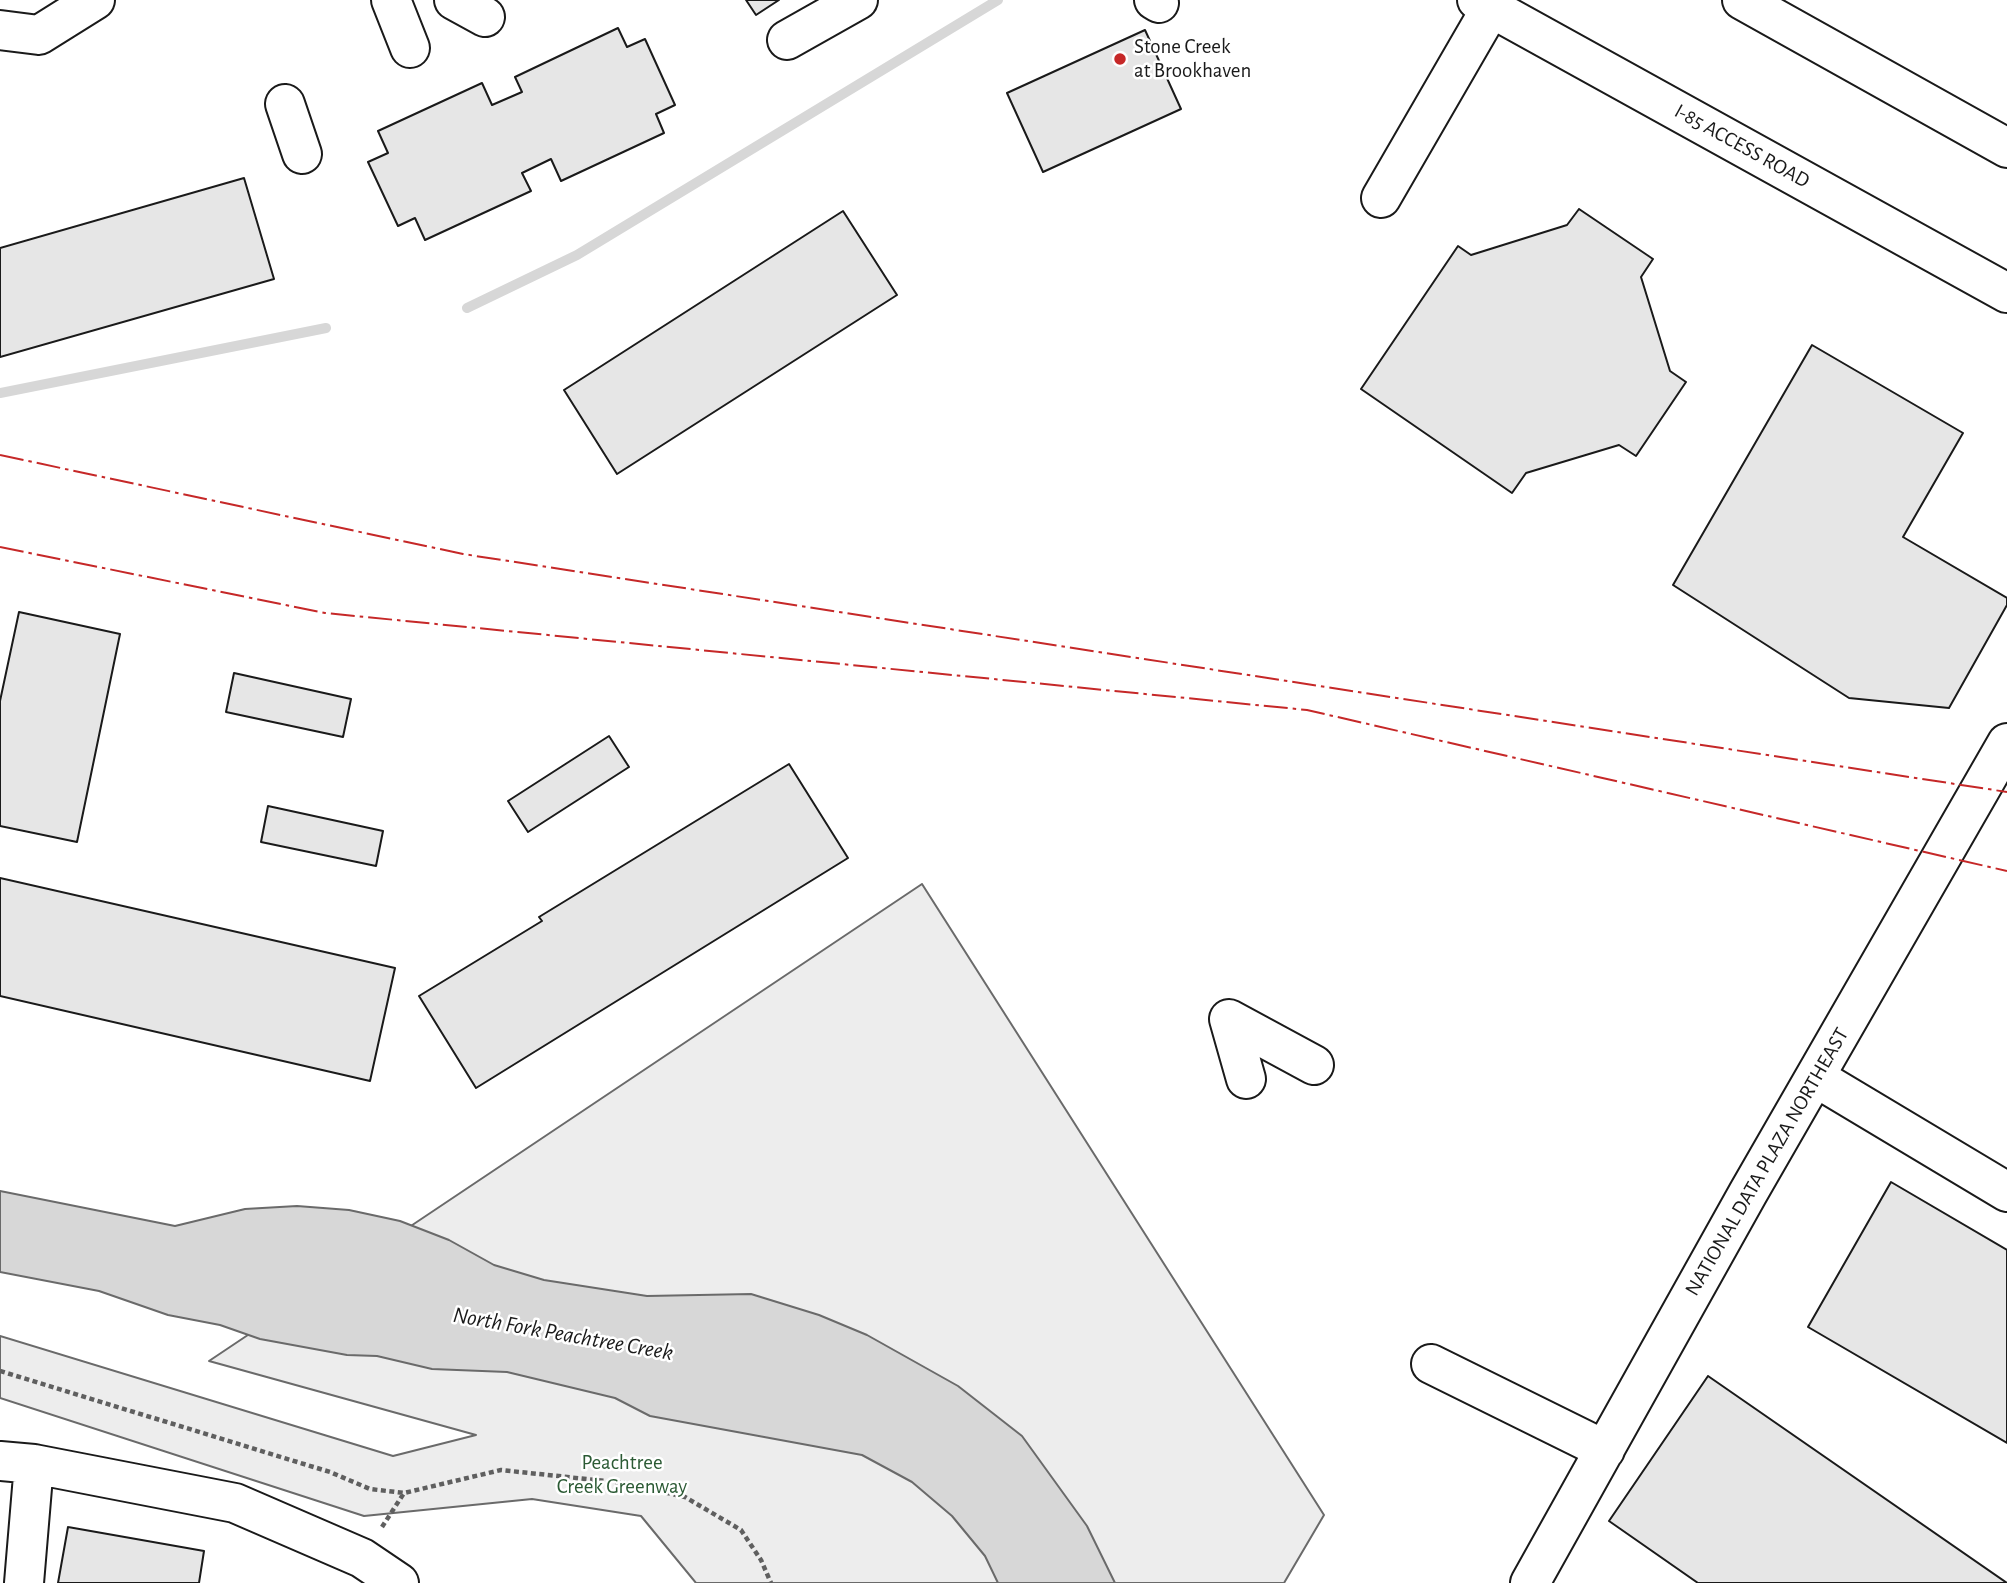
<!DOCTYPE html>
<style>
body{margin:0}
canvas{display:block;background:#fff}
</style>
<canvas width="2007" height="1583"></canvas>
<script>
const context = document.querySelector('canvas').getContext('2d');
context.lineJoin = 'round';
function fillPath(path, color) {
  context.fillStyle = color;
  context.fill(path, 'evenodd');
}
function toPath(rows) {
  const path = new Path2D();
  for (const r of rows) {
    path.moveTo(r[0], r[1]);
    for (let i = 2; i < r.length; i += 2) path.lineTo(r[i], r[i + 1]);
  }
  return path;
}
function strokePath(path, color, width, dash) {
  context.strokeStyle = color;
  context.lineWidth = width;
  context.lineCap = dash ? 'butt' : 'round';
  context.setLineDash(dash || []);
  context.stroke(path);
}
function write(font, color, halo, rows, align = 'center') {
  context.font = font + ' "Alegreya Sans",sans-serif';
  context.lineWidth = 5;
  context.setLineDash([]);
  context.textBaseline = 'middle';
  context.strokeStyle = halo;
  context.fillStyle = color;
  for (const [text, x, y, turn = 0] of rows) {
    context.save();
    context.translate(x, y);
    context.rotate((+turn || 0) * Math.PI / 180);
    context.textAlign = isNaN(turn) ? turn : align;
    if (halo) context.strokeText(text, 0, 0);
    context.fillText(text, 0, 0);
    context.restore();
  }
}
const built = toPath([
 [922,884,1324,1515,1284,1583,696,1583,641,1516,532,1499,364,1516,0,1398,0,1336,393,1456,476,1435,209,1361,922,884]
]);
fillPath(built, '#ededed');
strokePath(built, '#6a6a6a', 2);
const water = toPath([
 [0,1191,175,1226,245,1209,297,1206,349,1210,400,1221,449,1240,494,1265,544,1280,647,1296,751,1294,819,1315,867,1335,958,1386,1022,1436,1087,1526,1115,1583,998,1583,985,1556,952,1516,912,1482,862,1455,650,1416,615,1398,507,1372,432,1369,377,1356,347,1355,260,1339,220,1325,168,1315,99,1291,0,1272,0,1191]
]);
fillPath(water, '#d7d7d7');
strokePath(water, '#6a6a6a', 2);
strokePath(toPath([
 [467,308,577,255,998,0],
 [0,393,326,328]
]), '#d7d7d7', 10);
const building = toPath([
 [746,0,779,0,756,15,746,0],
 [618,28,627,47,645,39,675,105,656,114,664,133,561,181,551,159,522,173,531,191,425,240,415,218,398,226,368,162,388,153,378,131,482,83,492,105,522,92,515,77,618,28],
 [1145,30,1181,109,1043,172,1007,93,1145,30],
 [244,178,274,279,0,357,0,248,244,178],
 [1579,209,1653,259,1641,277,1670,371,1686,382,1636,456,1619,445,1526,473,1512,493,1361,389,1458,246,1471,255,1567,225,1579,209],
 [843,211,897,295,617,474,564,390,843,211],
 [1812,345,1963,433,1903,537,2007,598,2007,605,1949,708,1849,698,1673,585,1812,345],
 [19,612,120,634,77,842,0,826,0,701,19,612],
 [234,673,351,699,343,737,226,712,234,673],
 [609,736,629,767,528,832,508,801,609,736],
 [789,764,848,858,476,1088,419,996,542,921,539,917,789,764],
 [268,806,383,831,376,866,261,842,268,806],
 [0,878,395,968,370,1081,0,996,0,878],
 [1891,1182,2007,1250,2007,1443,1808,1327,1891,1182],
 [1708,1376,2007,1583,1698,1583,1609,1521,1708,1376],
 [68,1527,204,1551,199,1583,58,1583,68,1527]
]);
fillPath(building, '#e6e6e6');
strokePath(building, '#1a1a1a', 2);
const minor = toPath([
 [391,0,410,48],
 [454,0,485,17],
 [1154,0,1159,3],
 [0,30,39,35,95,0],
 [787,40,858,0],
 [285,104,302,154],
 [1381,198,1491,8],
 [1815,1077,2007,1192],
 [1246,1079,1229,1019,1314,1065],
 [1431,1364,1605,1450],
 [0,1461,34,1464,24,1583],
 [34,1464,235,1503,362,1558,399,1583],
 [1530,1583,1748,1193,2007,743]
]);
const major = toPath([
 [1477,0,2007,293]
]);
const highway = toPath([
 [1742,0,2007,148]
]);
strokePath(minor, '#1a1a1a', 42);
strokePath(major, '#1a1a1a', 42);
strokePath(highway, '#1a1a1a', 42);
strokePath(toPath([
 [0,1371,330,1472,370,1489,404,1493,501,1470,624,1483,685,1497,741,1530,761,1560,771,1583],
 [382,1527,404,1493]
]), '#5f5f5f', 4.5, [5, 3.5]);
strokePath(minor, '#fff', 38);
strokePath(major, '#fff', 38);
strokePath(highway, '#fff', 38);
strokePath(toPath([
 [0,455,463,554,2007,792],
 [0,547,325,613,1307,710,2007,871]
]), '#c62828', 2, [24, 5, 3.5, 5]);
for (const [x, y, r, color] of [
 [1120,59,7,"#c62828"]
]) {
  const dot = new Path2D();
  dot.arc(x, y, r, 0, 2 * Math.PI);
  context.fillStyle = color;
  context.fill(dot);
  strokePath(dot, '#fff', 2.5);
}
write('21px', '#1a1a1a', '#fff', [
 ["Stone Creek",1134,47],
 ["at Brookhaven",1134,71]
], 'left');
write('21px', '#1a1a1a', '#fff', [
 ["I-85 ACCESS ROAD",1742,146,29],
 ["NATIONAL DATA PLAZA NORTHEAST",1767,1162,-60]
]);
write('21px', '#2b5a34', '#fff', [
 ["Peachtree",622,1463],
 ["Creek Greenway",622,1487]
]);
write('italic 23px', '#1a1a1a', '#fff', [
 ["North Fork Peachtree Creek",563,1334,10]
]);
</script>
